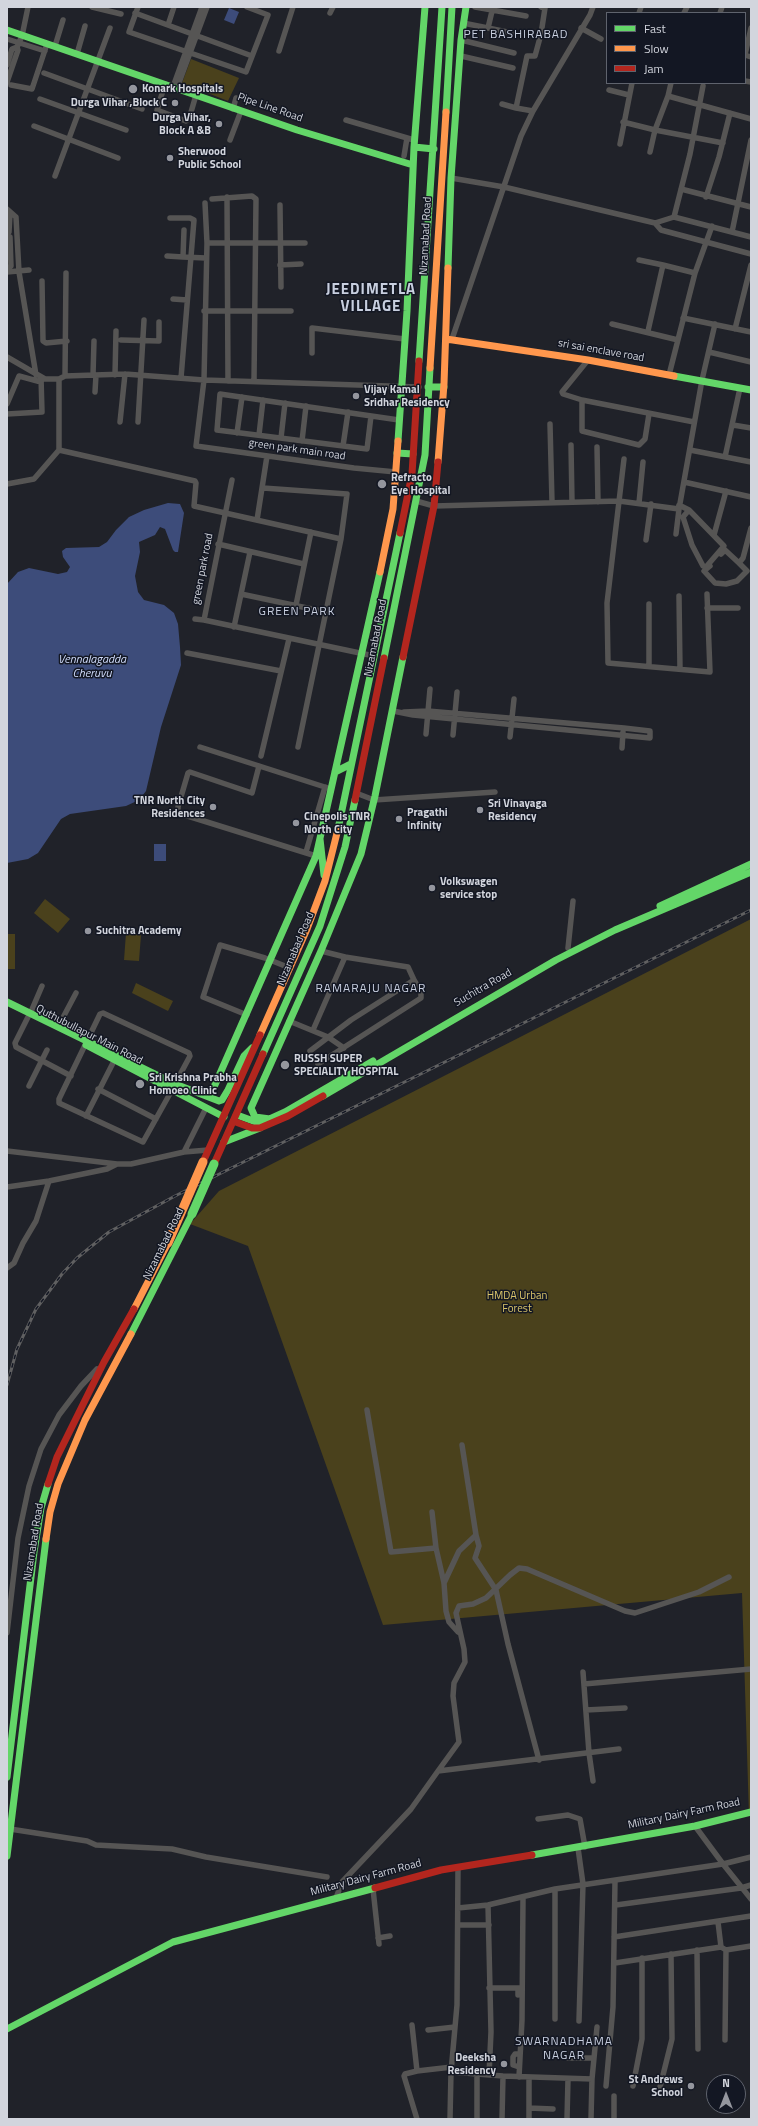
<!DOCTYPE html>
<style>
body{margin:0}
#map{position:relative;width:758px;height:2126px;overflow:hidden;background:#202229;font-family:"Titillium Web",sans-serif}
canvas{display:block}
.frame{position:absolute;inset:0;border:8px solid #d2d5dd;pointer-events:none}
.legend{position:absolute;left:606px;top:12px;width:140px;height:72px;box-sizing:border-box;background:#131723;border:1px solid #5f636d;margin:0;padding:5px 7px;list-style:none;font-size:12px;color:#d2d5dd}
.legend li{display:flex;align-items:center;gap:8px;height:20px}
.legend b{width:20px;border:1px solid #5f636d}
.north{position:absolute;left:706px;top:2074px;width:40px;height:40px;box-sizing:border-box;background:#131723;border:1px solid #5f636d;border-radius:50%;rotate:0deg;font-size:11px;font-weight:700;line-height:16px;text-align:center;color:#d2d5dd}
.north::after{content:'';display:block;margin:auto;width:14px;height:18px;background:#94969e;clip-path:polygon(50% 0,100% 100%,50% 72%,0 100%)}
</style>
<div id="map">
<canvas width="758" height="2126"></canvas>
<div class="frame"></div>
<ul class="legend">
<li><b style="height:5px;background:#63d668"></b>Fast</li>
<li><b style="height:5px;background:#ff974d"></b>Slow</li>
<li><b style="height:5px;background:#b3261e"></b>Jam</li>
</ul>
<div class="north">N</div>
</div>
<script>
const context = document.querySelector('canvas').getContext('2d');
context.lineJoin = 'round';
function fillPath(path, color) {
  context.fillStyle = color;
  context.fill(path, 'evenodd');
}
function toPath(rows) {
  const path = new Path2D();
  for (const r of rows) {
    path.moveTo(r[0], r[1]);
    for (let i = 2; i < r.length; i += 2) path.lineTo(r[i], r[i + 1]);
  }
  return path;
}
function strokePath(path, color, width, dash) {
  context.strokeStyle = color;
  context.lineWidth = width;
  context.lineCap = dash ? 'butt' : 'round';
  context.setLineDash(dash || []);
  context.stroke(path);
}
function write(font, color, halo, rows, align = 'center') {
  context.font = font + ' "Titillium Web",sans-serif';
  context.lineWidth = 3;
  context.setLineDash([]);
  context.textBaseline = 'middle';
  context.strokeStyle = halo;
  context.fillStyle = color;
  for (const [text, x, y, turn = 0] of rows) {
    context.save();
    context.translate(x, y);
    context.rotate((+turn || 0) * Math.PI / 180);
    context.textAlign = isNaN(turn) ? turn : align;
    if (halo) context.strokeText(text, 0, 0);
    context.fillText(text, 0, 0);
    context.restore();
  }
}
fillPath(toPath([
 [191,59,239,78,228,101,182,83],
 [45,899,70,919,58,933,34,913],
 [751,919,751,1816,749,1816,742,1593,383,1625,248,1246,190,1224,219,1191],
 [126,933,141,935,139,961,124,960],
 [7,934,15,934,15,969,7,969],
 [136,983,173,1001,168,1011,132,993]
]), '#4a411c');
fillPath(toPath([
 [229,8,239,12,234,24,224,20],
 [168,503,180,504,184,513,178,552,175,552,173,550,165,529,160,527,155,535,139,542,140,552,135,576,138,592,144,600,164,605,174,613,178,624,180,647,181,665,161,727,146,791,139,800,126,806,70,814,61,819,38,853,28,859,7,863,7,584,18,572,29,568,58,574,67,572,70,567,63,557,62,551,66,548,99,547,107,542,116,530,129,517,144,510],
 [154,844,166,844,166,861,154,861]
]), '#3d4c7a');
strokePath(toPath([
 [92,7,121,14],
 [138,7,129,32,246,72,268,15,247,7],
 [475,7,526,16],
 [135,13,252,56],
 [330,13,333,7],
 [639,13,641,7],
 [684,13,687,7],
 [720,13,722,7],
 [463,23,488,28,493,7],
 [168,25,174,7],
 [488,28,512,33],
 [581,28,601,39],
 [7,39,45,51],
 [461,40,514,53],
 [55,46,63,20],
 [279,51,293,7],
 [77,54,85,26],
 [745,55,751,28],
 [745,55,751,57],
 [461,56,513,68],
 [7,65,12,49,17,47],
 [44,73,142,109],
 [745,81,751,82],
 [7,82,18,50,17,47,22,36,28,7],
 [165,84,157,110,186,121,189,119,196,95],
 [11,85,32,89,47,44],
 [173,87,202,7],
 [177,88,207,7],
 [609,90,629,95],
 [668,96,671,83],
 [40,99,126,130],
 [502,104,516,108],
 [233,109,236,98],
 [533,111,516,108,527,56,535,56,541,34,545,8,541,7],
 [346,120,414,140],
 [623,122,655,130,723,143],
 [34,126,118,158],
 [230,140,241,111],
 [620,144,632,83],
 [650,152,655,130,668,96,751,119],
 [404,156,407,138],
 [55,176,110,28],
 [451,178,504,187,655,223,674,217,751,237],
 [681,189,751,207],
 [227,197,228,381],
 [706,197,719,157,730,113],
 [212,199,252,196,256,199,254,381],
 [205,203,207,243,204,380,196,446,354,468,396,472],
 [280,205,281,287],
 [7,209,16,217,19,272,36,375],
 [674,217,690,154,703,86],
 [170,218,190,218,194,220,181,378],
 [655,223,661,230,751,254],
 [184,230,183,257,206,258],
 [732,232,751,140],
 [7,235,9,232,10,214],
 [207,243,305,243],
 [167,256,183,257],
 [639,260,663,265],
 [280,265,301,264],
 [7,268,11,266,10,237],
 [7,272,29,270],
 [42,281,43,341,46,343,67,341],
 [173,299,187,300],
 [204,311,291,311],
 [683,318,751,332],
 [612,324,678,340],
 [735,329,751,265],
 [648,331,663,265,695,273],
 [452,339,521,136,533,111,590,15,593,7],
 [121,340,159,341,159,322],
 [709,352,751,362],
 [312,353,312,328,405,339],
 [7,357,45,379,59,379,65,376,125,374,204,380,419,387],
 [588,360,562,392,563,394,582,400,694,422],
 [93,375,94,341],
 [115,375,116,331],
 [669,375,695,273,712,226],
 [65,376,66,273],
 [95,392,96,375],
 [582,400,582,431,639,445,645,439,649,414],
 [7,404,19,376,41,382],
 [7,414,42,412,41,377],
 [371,416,367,449,217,430,220,394,399,420],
 [120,422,125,374],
 [138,422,144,320],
 [550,424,552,502],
 [733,425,751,428],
 [237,433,242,397],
 [259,435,263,400],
 [281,438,285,403],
 [302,441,306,406],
 [571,445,572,502],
 [343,446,348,412],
 [597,447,598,502],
 [59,450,195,481,196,483,194,506,341,539,347,494,263,488],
 [690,450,751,462],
 [725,457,740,388],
 [624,459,607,603,608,663,710,672,707,594],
 [684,482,751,497],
 [7,484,34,479,59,450,59,379],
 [416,501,434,506,619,501,679,509],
 [639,503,643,462],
 [679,505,689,510,724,546,706,567,703,566,692,545,683,517,689,510],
 [257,520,267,456],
 [676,534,679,509,702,380,715,324],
 [714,535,726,491],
 [646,540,651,504],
 [218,544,304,564],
 [721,554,725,550,739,563,743,558,751,528],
 [710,566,704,571,715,583,726,584,737,581,747,571,739,563],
 [241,594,326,612],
 [679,596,680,669],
 [649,604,649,666],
 [296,605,311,532],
 [707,608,738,608],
 [195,619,204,620,232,480],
 [204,620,374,656],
 [234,627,250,552],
 [187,653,281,671],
 [393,711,413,715,650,738,650,731,624,728,428,711,404,712],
 [426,734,430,689],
 [453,735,457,692],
 [510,737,514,699],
 [200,747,331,789],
 [298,747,341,539],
 [622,748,623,732],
 [261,756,289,639],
 [259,766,252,793,190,772,188,773,178,807,178,813,316,856],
 [356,793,374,800,495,792],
 [306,852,325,787],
 [568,948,573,901],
 [30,1014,42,986],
 [247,1015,203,997,220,945,265,958,290,968],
 [28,1017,15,1043,16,1047,71,1076],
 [289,1021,328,1037,344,1048],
 [58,1027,76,993],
 [313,1030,345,957,321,951],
 [310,1051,351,1020,414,980,408,967,345,957],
 [318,1064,421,998,421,992,414,980],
 [29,1086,47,1050],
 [98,1089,156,1119],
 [172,1090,143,1142,59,1103,59,1099,100,1014,103,1013,189,1053,190,1056,175,1084],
 [86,1116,114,1061],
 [7,1151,117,1164],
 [184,1152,208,1150],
 [7,1187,49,1181,107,1169,117,1164,131,1164,184,1152,206,1108],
 [7,1268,14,1263,23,1243,36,1221,49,1181],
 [367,1410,391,1552,436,1548,444,1583,446,1611,449,1622,458,1632],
 [432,1512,436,1548],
 [476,1535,479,1546,475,1558,496,1590,508,1644,539,1760],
 [444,1583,459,1551,476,1535,462,1445],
 [7,1633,18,1538,29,1486,41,1449,59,1415,81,1386,97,1369],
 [583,1672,589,1753,593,1781],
 [584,1684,751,1669],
 [586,1710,625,1708],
 [438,1771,459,1742,453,1696,454,1683,465,1662,464,1649,456,1613,459,1606,473,1604,486,1598,510,1575,519,1568,527,1569,625,1611,635,1613,699,1592,729,1577],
 [538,1819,568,1815,580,1819,585,1847],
 [695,1826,723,1864,751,1899],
 [10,1829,87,1841,96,1845,172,1849,206,1857,327,1877],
 [578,1848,583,1884,579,2021],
 [373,1889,379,1944],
 [336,1898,342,1882,411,1809,438,1771,619,1749],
 [488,1905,491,2032,489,2075],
 [616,1905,741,1888,751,1885],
 [458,1908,488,1905,555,1889,723,1864,751,1857],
 [718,1922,721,1947],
 [458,1925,489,1925],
 [614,1937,751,1916],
 [378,1938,390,1936],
 [697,1950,698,2049],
 [615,1963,721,1947,726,1950,751,1946],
 [489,1988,522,1988],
 [518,1988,518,1995],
 [555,2019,555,1889],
 [412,2025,417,2071,452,2067],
 [428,2030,455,2027],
 [725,2040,726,1950],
 [568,2058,594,2058],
 [519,2067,513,2065,513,2057,515,2054,520,2054],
 [451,2072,503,2076,592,2079,591,2119],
 [519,2077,522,2020,523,1898],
 [529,2077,529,2119],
 [592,2079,597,2027],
 [606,2086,613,2007,615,1881],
 [633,2086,642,2039,642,1958],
 [660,2087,672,2039,671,1954],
 [614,2096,614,2119],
 [529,2108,553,2109],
 [417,2119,404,2076,405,2074,417,2071],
 [450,2119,451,2072,457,2005,458,1867],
 [477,2119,477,2075],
 [502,2119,503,2076],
 [567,2119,568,2079]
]), '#565554', 5.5);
strokePath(toPath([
 [7,30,297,130,413,165],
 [446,112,452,7],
 [414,147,434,149],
 [448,268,451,178,461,40,466,7],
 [419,361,442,7],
 [674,376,751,390],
 [428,387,444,387],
 [398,441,407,311,414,147,425,7],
 [397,453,413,454],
 [384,658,425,455,430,368],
 [335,772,351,764],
 [338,829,400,533],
 [320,839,324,875],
 [660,906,751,864],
 [7,1002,175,1084,219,1101,222,1100,228,1090,244,1056,252,1048],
 [86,1045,224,1117],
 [263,1054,320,926,345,847,355,800],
 [214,1087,316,856,380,572],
 [323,1096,556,960,615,930,751,872],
 [237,1115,256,1122,263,1122,285,1112,373,1061],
 [270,1119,255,1117,251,1108,321,951,361,854,375,796,403,657],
 [224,1142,260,1128],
 [131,1334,192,1214],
 [7,1777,34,1552,41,1508,48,1484],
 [532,1855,695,1826,751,1812],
 [7,1856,46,1539],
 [7,2029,173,1942,375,1888]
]), '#63d668', 7);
strokePath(toPath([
 [446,339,588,360,674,376],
 [430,368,446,112],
 [438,462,444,384,448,268],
 [380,572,393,509,398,441],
 [260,1035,307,929,325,881,338,829],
 [134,1309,168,1243],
 [46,1539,50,1512,58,1484,85,1420,131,1334]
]), '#ff974d', 7);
strokePath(toPath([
 [400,533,412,474,419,361],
 [403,657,434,506,438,462],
 [355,800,384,658],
 [233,1121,252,1128,260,1128,288,1116,323,1096],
 [203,1162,260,1035],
 [214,1164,263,1054],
 [48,1484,57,1457,104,1362,134,1309],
 [375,1888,441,1870,532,1855]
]), '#b3261e', 7);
const rail = toPath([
 [7,1385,17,1349,36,1309,62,1274,77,1258,109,1232,175,1196,751,910]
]);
strokePath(rail, '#606061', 3);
strokePath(rail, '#131723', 1.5, [4.5]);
strokePath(toPath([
 [192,1214,214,1164]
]), '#63d668', 9);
strokePath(toPath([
 [168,1243,203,1162]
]), '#ff974d', 9);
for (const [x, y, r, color] of [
 [133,89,5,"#94969e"],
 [175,103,4,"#94969e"],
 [219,124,4,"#94969e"],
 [170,158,4,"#94969e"],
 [356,396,4,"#94969e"],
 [382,484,5,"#94969e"],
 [213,807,4,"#94969e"],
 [480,810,4,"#94969e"],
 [399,819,4,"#94969e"],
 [296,823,4,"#94969e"],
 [432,888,4,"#94969e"],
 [88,931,4,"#94969e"],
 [285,1065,5,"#94969e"],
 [140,1084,5,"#94969e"],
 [504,2064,4,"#94969e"],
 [691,2086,4,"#94969e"]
]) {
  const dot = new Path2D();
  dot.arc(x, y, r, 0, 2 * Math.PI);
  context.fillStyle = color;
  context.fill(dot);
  strokePath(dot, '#131723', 1.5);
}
write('bold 11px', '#d2d5dd', '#131723', [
 ["Konark Hospitals",142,89],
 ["Durga Vihar ,Block C",167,103,"right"],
 ["Durga Vihar,",211,118,"right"],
 ["Block A &B",211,131,"right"],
 ["Sherwood",178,152],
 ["Public School",178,165],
 ["Vijay Kamal",364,390],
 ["Sridhar Residency",364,403],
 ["Refracto",391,478],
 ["Eye Hospital",391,491],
 ["TNR North City",205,801,"right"],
 ["Residences",205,814,"right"],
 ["Sri Vinayaga",488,804],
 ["Residency",488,817],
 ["Pragathi",407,813],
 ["Infinity",407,826],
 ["Cinepolis TNR",304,817],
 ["North City",304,830],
 ["Volkswagen",440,882],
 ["service stop",440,895],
 ["Suchitra Academy",96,931],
 ["RUSSH SUPER",294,1059],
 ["SPECIALITY HOSPITAL",294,1072],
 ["Sri Krishna Prabha",149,1078],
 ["Homoeo Clinic",149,1091],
 ["Deeksha",496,2058,"right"],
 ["Residency",496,2071,"right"],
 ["St Andrews",683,2080,"right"],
 ["School",683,2093,"right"]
], 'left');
write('11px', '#d2d5dd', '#131723', [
 ["Pipe Line Road",270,108,19],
 ["Nizamabad Road",426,236,-87],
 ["sri sai enclave road",601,351,10],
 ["green park main road",297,450,8],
 ["green park road",203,569,-79],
 ["Nizamabad Road",376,638,-79],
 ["Nizamabad Road",296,949,-67],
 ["Suchitra Road",483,988,-30],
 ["Quthubullapur Main Road",89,1035,27],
 ["Nizamabad Road",164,1244,-64],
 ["Nizamabad Road",34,1542,-81],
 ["Military Dairy Farm Road",684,1814,-12],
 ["Military Dairy Farm Road",366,1878,-15]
]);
write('11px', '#ddc76b', '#131723', [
 ["HMDA Urban",517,1296],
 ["Forest",517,1309]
]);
context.letterSpacing = '1px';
write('12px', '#c8cfdf', '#131723', [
 ["PET BASHIRABAD",516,35],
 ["GREEN PARK",297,612],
 ["RAMARAJU NAGAR",371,989],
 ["SWARNADHAMA",564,2042],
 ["NAGAR",564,2056]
]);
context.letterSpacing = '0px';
write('italic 12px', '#d0dcfc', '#131723', [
 ["Vennalagadda",92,660],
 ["Cheruvu",92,674]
]);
context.letterSpacing = '1px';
write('bold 15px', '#c8cfdf', '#131723', [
 ["JEEDIMETLA",371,290],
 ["VILLAGE",371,307]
]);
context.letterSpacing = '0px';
</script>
